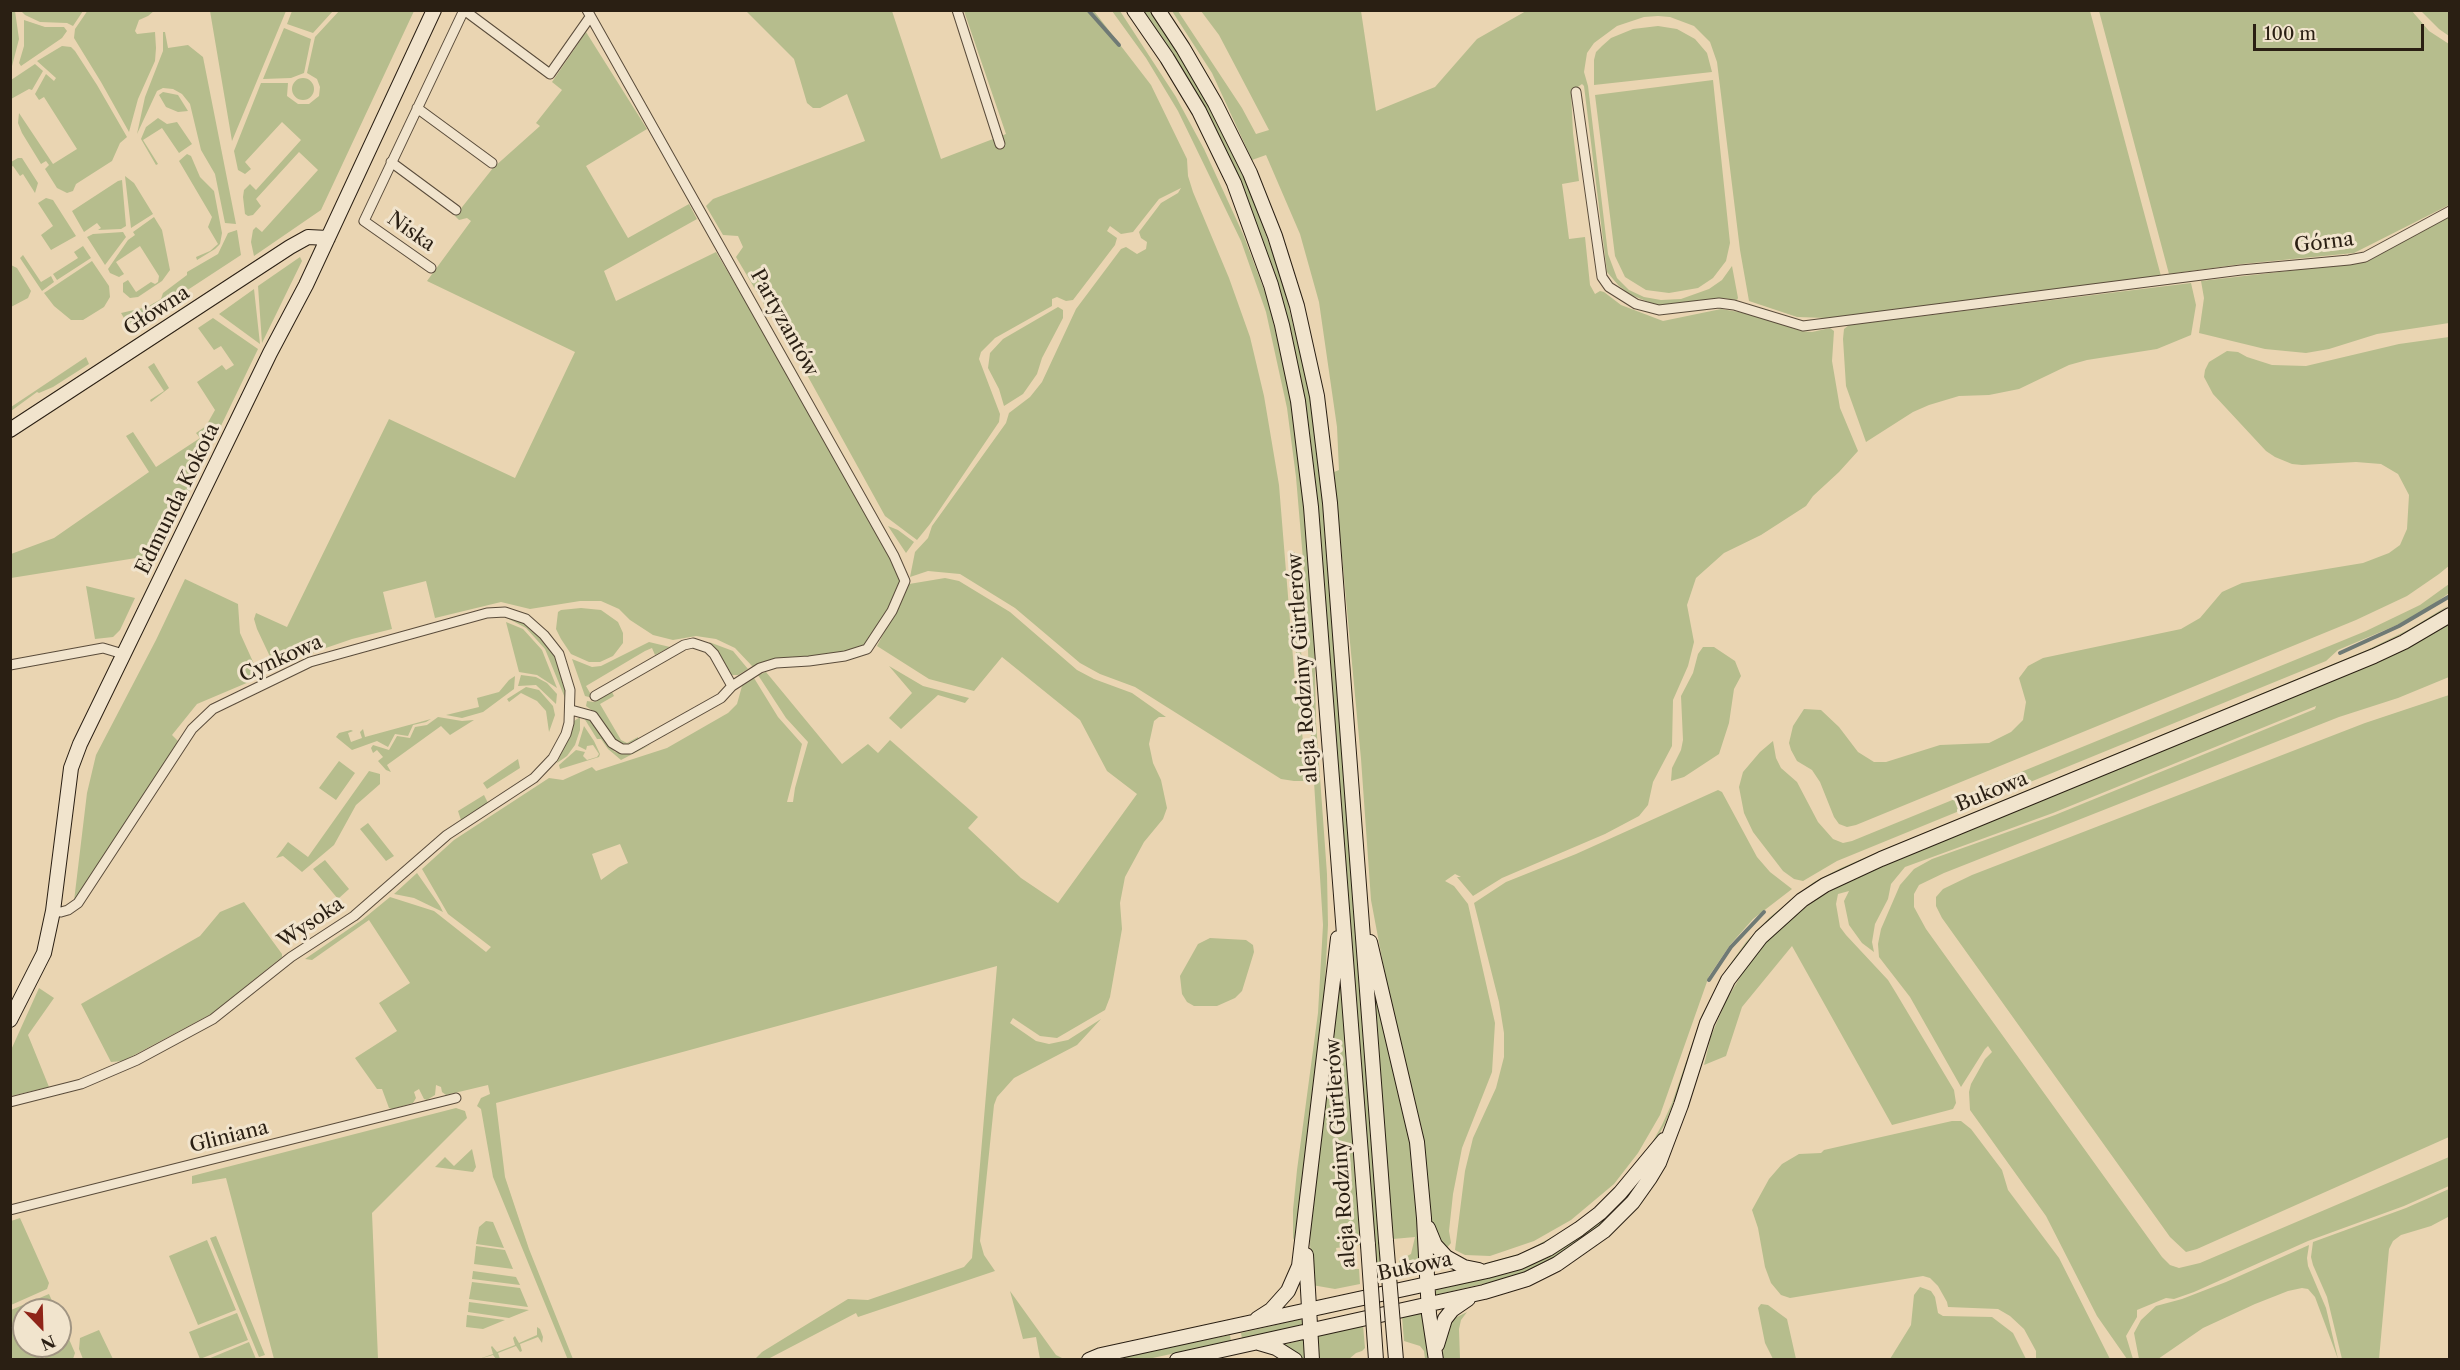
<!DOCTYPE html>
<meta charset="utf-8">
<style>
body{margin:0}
#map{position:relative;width:2460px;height:1370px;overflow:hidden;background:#ead5b2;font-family:"Libre Caslon Text",serif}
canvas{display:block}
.frame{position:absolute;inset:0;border:12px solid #2a1f13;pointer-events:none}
.north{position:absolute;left:12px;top:1298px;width:60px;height:60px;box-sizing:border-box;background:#f1e4cd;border:2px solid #a19583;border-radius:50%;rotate:157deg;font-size:16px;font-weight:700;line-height:24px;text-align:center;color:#2a1f13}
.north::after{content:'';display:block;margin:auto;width:21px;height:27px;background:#8f2418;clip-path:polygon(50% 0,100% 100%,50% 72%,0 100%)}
.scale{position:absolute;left:2253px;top:24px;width:171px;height:27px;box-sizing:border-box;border:3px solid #2a1f13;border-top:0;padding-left:8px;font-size:18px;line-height:21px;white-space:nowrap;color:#2a1f13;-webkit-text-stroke:4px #f1e4cd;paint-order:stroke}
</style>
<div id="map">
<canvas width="2460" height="1370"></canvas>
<div class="frame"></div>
<div class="north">N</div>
<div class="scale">100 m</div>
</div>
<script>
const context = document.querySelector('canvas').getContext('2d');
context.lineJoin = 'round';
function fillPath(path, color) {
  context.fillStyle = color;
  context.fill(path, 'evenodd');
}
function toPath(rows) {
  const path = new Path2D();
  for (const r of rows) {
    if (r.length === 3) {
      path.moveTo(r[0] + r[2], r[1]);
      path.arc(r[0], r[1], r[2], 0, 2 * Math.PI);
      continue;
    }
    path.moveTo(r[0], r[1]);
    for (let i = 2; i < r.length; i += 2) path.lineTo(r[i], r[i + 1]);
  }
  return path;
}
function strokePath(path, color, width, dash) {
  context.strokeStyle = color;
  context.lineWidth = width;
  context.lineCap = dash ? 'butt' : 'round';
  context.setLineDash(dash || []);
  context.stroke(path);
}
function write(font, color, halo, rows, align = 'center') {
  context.font = font + ' "Libre Caslon Text",serif';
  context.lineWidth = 6;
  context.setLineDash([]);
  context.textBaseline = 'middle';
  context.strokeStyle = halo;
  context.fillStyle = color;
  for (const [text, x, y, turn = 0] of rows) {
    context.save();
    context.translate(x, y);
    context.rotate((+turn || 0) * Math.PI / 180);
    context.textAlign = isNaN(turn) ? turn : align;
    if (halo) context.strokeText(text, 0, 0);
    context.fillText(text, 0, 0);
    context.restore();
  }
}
fillPath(toPath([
 [11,10,15,11,19,39,11,70],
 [88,10,154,11,148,16,139,20,135,31,137,34,155,32,156,48,155,61,138,99,129,132,101,82,74,38,75,29],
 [340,10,414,11,321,210,254,256,251,242,253,230,256,227,262,232,318,170,299,152,256,199,261,206,253,215,248,216,245,214,243,197,244,190,250,184,256,190,301,140,282,122,245,162,251,169,245,174,238,170,234,151,261,83,288,83,287,96,298,104,309,104,319,96,320,87,317,79,307,73,315,37],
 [21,11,83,11,73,26,67,23,40,22,25,15],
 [210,11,286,11,232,141],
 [292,11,292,10,333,11,313,33,287,24],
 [746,11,892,11,941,159,1006,134,964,11,1094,11,1151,85,1187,159,1188,176,1193,192,1229,278,1250,337,1264,396,1279,485,1297,707,1297,666,1288,553,1295,552,1302,666,1302,732,1307,781,1294,781,1281,779,1135,687,1100,674,1080,663,1015,608,960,574,928,571,910,577,915,552,928,538,932,526,1006,423,1009,413,1030,397,1042,382,1076,309,1121,249,1126,247,1137,254,1146,249,1147,242,1141,238,1139,232,1161,203,1178,193,1181,188,1159,199,1133,232,1121,234,1110,226,1107,231,1117,238,1115,245,1073,300,1066,301,1057,297,1052,299,1052,306,995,338,981,352,979,359,1000,414,999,422,930,524,917,540,885,516,785,335,783,336,736,257,743,247,738,236,723,235,706,206,713,199,865,141,847,94,820,108,813,108,807,103,794,59],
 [1112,11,1120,11,1176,97,1204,149,1243,234,1268,300,1290,394,1303,494,1314,625,1316,722,1327,874,1328,925,1324,1001,1296,1234,1293,1240,1293,1210,1297,1170,1318,1013,1323,925,1311,734,1306,595,1296,477,1287,408,1266,312,1241,241,1178,111,1146,58],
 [1142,11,1150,11,1178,52,1211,109,1248,185,1282,280,1309,389,1321,485,1381,1262,1377,1263,1374,1243,1318,513,1310,438,1299,372,1277,282,1248,202,1169,50],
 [1172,11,1178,11,1242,108,1256,134,1269,130,1219,35,1201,11,1361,11,1376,111,1435,87,1477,39,1526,11,2090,11,2161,276,1826,318,1797,317,1749,301,1740,250,1717,62,1710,42,1694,26,1670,17,1658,16,1644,17,1617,26,1594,43,1587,53,1584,72,1588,86,1608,254,1617,278,1629,290,1644,297,1661,300,1681,299,1709,289,1722,280,1732,266,1738,298,1737,300,1722,298,1670,305,1656,305,1631,295,1619,286,1607,272,1584,86,1582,84,1571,92,1573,133,1579,181,1562,184,1569,239,1585,237,1590,285,1595,294,1600,291,1604,292,1621,305,1663,321,1721,309,1751,314,1801,331,1812,332,1830,328,1834,331,1832,361,1840,408,1858,451,1839,472,1813,496,1806,506,1761,535,1724,553,1696,578,1687,605,1694,642,1688,666,1673,700,1672,746,1653,782,1648,805,1639,816,1605,834,1502,878,1473,896,1457,877,1461,877,1455,874,1445,881,1454,886,1468,904,1495,1023,1492,1072,1462,1148,1453,1194,1449,1231,1451,1243,1445,1250,1432,1225,1422,1130,1387,985,1371,900,1361,759,1334,472,1339,470,1337,427,1319,302,1300,234,1266,155,1252,160,1212,73],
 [2099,11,2412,11,2429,31,2449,44,2449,205,2354,253,2242,264,2169,274],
 [2421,11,2449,11,2449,36,2439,29],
 [24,20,45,27,64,27,67,31,62,38,21,66,19,63,24,46],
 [1658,26,1677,29,1695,39,1707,53,1712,72,1594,85,1594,60,1596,52,1602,46,1611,38,1633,29],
 [284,28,311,39,304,73,291,78,263,79],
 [163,32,165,32,168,48,188,45,203,57,236,224,225,223,215,174,201,150,190,104,182,94,173,89,163,88,157,91,137,134,145,97,163,51],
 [586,32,647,129,586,166,628,238,689,204,697,219,604,271,616,301,716,252,846,470,905,581,867,649,760,668,752,666,735,648,716,639,696,636,673,640,653,635,630,620,619,609,601,601,580,601,530,609,501,602,435,618,426,581,383,592,392,629,352,639,285,662,273,663,257,629,254,619,256,613,287,627,389,419,515,478,575,352,427,281,471,221,467,218,459,220,455,216,493,168,540,126,536,123,562,90,552,82],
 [62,46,71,47,75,51,97,85,127,137,120,143,112,161,76,184,73,191,67,193,57,188,45,169,49,165,46,161,41,164,22,133,18,123,19,113,53,164,77,149,44,97,39,100,35,94,46,74,54,81,56,78,37,61],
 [35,64,43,71,32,90,29,89,11,99,11,80],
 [303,89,11],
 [1713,80,1730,243,1726,261,1713,278,1698,288,1669,293,1646,290,1625,277,1615,256,1595,95],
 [163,92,178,95,188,111,178,112,166,107,159,95],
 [158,118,167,124,177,122,192,144,179,153,162,128,143,140,158,164,156,165,141,139,146,127],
 [187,154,191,156,200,177,214,191,222,233,220,244,215,249,197,260,196,257,210,251,218,244,208,227,212,217,179,161],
 [18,158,22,158,38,183,35,193,23,174,20,176,13,166,11,167,11,162],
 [125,176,134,183,153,214,131,228],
 [122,180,126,226,121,229,98,230,101,228,97,223,84,232,72,211,118,181],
 [46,198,53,200,76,236,51,250,41,235,53,226,38,203],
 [2449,216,2449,323,2377,334,2329,349,2306,353,2265,349,2199,333,2204,298,2201,281,2366,262],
 [154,217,162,230,170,270,162,281,138,297,130,298,123,292,123,283,128,280,136,292,151,282,155,284,158,282,159,276,140,246,116,262,124,274,119,277,110,273,108,269,128,240,135,235,133,232],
 [237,230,241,255,128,329,125,325,127,323,121,313,147,307,161,299,163,293,187,275,187,272,218,254,228,233],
 [123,232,126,237,105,265,87,237,93,234],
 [83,246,91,258,57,280,53,274,78,258,74,252],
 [23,255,41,282,51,276,54,282,42,291,20,258],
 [300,257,302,261,262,343,258,286],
 [92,261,109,286,110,297,104,307,83,320,71,320,54,306,44,293],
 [11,265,17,268,31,291,28,298,11,307],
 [2191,283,2196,305,2191,335,2157,349,2087,360,2069,365,2019,389,1989,395,1959,396,1929,405,1913,412,1866,442,1846,386,1843,339,1844,329,1849,325],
 [254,289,260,344,219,314],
 [1058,307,1063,310,1063,318,1042,358,1037,374,1023,394,1004,406,999,389,988,368,990,353,1003,339],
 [213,318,258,349,178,515,155,555,11,578,11,554,54,538,149,472,126,436,133,432,156,467,200,438,196,433,206,426,215,410,197,382,222,365,226,370,234,365,221,346,214,350,198,328],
 [2449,337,2450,565,2439,574,2407,596,2356,620,1856,825,1847,827,1839,824,1834,817,1820,782,1812,770,1797,761,1791,750,1789,743,1793,726,1804,709,1821,710,1839,727,1858,752,1874,762,1886,762,1940,745,1989,743,2011,732,2023,720,2026,702,2019,678,2028,666,2043,658,2181,629,2200,618,2222,592,2242,583,2363,563,2389,553,2400,545,2407,529,2409,495,2398,474,2381,464,2356,462,2302,465,2292,464,2275,457,2266,451,2213,394,2204,377,2205,370,2209,362,2227,351,2238,352,2247,357,2272,365,2306,366,2399,344],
 [86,357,89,364,53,387,39,393,37,392,11,411,11,407],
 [154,363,169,388,151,402,150,400,164,391,148,367],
 [888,526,898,530,914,542,906,553],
 [945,578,959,581,1010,612,1077,670,1094,679,1132,693,1166,717,1159,717,1154,721,1149,744,1153,763,1161,780,1167,808,1163,819,1144,842,1125,877,1120,903,1122,929,1110,997,1105,1010,1057,1038,1040,1036,1013,1018,1010,1023,1036,1041,1049,1044,1068,1040,1101,1019,1077,1045,1014,1078,997,1097,994,1105,980,1241,984,1255,995,1271,858,1317,856,1313,768,1359,755,1359,762,1352,848,1299,868,1300,964,1267,972,1258,997,966,496,1103,505,1177,529,1249,573,1359,568,1360,493,1177,481,1109,477,1106,481,1098,490,1094,488,1085,446,1095,442,1092,441,1087,436,1085,435,1095,427,1100,424,1099,419,1089,414,1092,416,1098,413,1103,392,1109,389,1108,382,1089,377,1089,355,1058,397,1031,379,1003,410,983,369,920,312,960,305,959,362,920,390,897,434,911,486,952,491,947,448,914,422,869,454,840,549,778,563,780,592,767,596,771,667,748,728,713,737,704,742,686,754,678,778,717,802,744,787,802,793,802,795,788,808,742,786,718,758,675,766,672,842,764,868,744,878,753,890,740,978,817,968,828,1021,878,1058,903,1137,794,1107,771,1080,720,1002,657,974,691,929,679,877,646,909,584],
 [620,844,628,863,619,867,601,880,592,854],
 [185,579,238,604,240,633,259,675,256,679,197,704,172,735,179,742,74,901,87,793,96,755,156,640],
 [2449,584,2449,593,2430,607,2397,625,2338,650,2326,661,1837,861,1803,881,1794,879,1783,871,1753,832,1744,813,1739,787,1743,772,1760,752,1773,741,1776,758,1781,768,1797,782,1818,822,1833,839,1843,843,1852,841,2366,631,2420,605],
 [86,586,135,598,120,630,113,637,95,639],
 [2449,605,2425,623,2365,652,1890,848,1832,874,1809,887,1765,923,1742,949,1725,973,1701,1021,1679,1089,1665,1124,1646,1156,1615,1194,1574,1228,1556,1239,1521,1255,1496,1264,1482,1265,1468,1264,1454,1257,1483,1264,1522,1253,1575,1225,1615,1191,1644,1157,1662,1125,1672,1103,1702,1015,1728,967,1746,942,1770,917,1814,882,1841,868,1885,849,2367,650,2410,629],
 [581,608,601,610,618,622,623,633,623,643,613,656,600,662,589,662,571,654,561,639,556,629,558,612,561,610],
 [505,617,524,622,539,635,554,655,566,691,567,703,545,649,526,628],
 [506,622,523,629,542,650,557,688,537,675,519,672],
 [2449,622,2449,677,2398,698,2339,717,1944,873,1919,885,1914,894,1914,907,1926,929,2162,1257,2170,1265,2179,1268,2200,1263,2449,1157,2449,1186,2404,1206,2308,1241,2194,1292,2174,1299,2166,1298,2137,1310,2137,1317,2126,1336,2133,1359,2127,1359,2097,1316,2046,1216,1970,1110,1969,1092,1971,1084,1985,1059,1992,1052,1988,1046,1985,1049,1961,1087,1910,997,1879,957,1878,944,1881,929,1900,885,1914,869,1932,859,2055,815,2315,709,2316,706,2053,813,1905,867,1891,884,1888,899,1875,924,1872,942,1874,952,1862,943,1849,925,1844,901,1849,891,1838,894,1836,904,1840,927,1846,935,1888,980,1896,993,1954,1090,1956,1103,1953,1109,1892,1125,1792,946,1742,1007,1726,1056,1704,1065,1711,1036,1726,1001,1749,962,1763,945,1795,915,1820,897,1858,876],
 [649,642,670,647,655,655,652,648,645,651,586,686,593,698,585,696,572,659,592,667,601,666],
 [709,642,733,651,748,669,738,675,732,675,718,652],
 [1703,647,1714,647,1735,661,1741,676,1734,689,1729,723,1719,754,1684,777,1671,781,1672,768,1681,750,1683,740,1681,696,1693,673,1698,654],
 [889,666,923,686,969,698,965,703,938,695,901,729,889,718,912,693],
 [521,675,536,677,547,683,557,694,556,704,536,685,518,686],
 [515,676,514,689,483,712,462,718,446,715,479,707,477,698,499,692,509,680],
 [526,687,539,690,553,706,555,715,549,732,546,711,537,701,521,693,509,702,507,699],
 [612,692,614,696,600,704,621,740,627,743,638,737,638,739,626,745,615,740,597,714,586,706,587,701,594,702],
 [2449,695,2449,1137,2197,1249,2186,1252,2170,1237,1942,918,1936,906,1936,897,1943,889,1972,875,2365,723],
 [438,717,462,721,474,720,450,735,441,726,387,765,391,772,386,770,378,761,383,757,377,750,373,753,371,748,373,745,389,750,397,736,410,738,415,727,427,725],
 [580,717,580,730,575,745,567,756,557,763,574,721],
 [584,718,590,719,607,744,615,752,629,754,652,744,621,760,608,749,601,739,597,739],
 [431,719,426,722,413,725,408,736,395,734,388,747,377,741,352,750,336,737,339,733,351,730,353,731,348,733,351,742,362,738,360,732,363,729,365,737],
 [584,726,594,741,600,754,599,757,560,769,559,765,576,750,585,752,583,756,587,760,597,757,599,754,593,745,587,746,586,750,578,746],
 [518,759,520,768,487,789,483,783],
 [339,761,355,773,336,800,319,788],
 [369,771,380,774,380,784,356,805,334,845,302,872,283,856,276,858,288,842,308,857],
 [1718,790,1722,792,1757,857,1770,872,1792,889,1753,919,1730,945,1709,976,1660,1115,1638,1153,1614,1184,1571,1220,1534,1241,1490,1256,1465,1255,1455,1250,1465,1171,1473,1138,1496,1088,1504,1057,1504,1033,1499,1002,1474,903,1506,882,1576,854],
 [484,795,488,803,461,820,458,811],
 [368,823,394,856,386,861,360,829],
 [325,860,349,889,338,899,313,869],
 [417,873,440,906,443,912,414,898,394,894],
 [244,902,282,954,282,957,213,1013,123,1061,111,1062,81,1004,200,936,220,912],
 [1210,938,1246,940,1253,945,1254,952,1242,991,1235,998,1217,1006,1194,1006,1187,1002,1182,994,1180,976,1198,944],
 [1340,963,1360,1245,1336,1248,1338,1258,1342,1265,1349,1269,1359,1269,1360,1284,1335,1289,1312,1285,1310,1244,1311,1209],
 [1372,972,1405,1111,1413,1155,1421,1259,1418,1260,1407,1273,1400,1275,1399,1260,1411,1254,1415,1237,1393,1239],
 [39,988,54,998,28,1035,49,1087,11,1096,11,1050],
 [456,1108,465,1111,467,1118,372,1213,378,1359,274,1359,226,1178,192,1184,192,1176],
 [1952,1121,1961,1121,1971,1129,2002,1170,2008,1190,2059,1258,2110,1359,2036,1359,2036,1351,2024,1329,2010,1316,1998,1309,1948,1307,1947,1302,1938,1286,1930,1278,1923,1276,1790,1298,1781,1295,1771,1283,1765,1267,1758,1228,1752,1210,1769,1179,1782,1164,1799,1154,1821,1153,1824,1150],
 [472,1149,476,1167,473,1172,435,1167,445,1157,454,1166],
 [1643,1176,1645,1176,1615,1215,1561,1255,1517,1276,1435,1295,1436,1289,1510,1273,1550,1256,1565,1246],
 [2449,1189,2448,1217,2431,1226,2401,1235,2393,1241,2389,1249,2379,1359,2342,1359,2327,1297,2313,1265,2311,1257,2313,1242,2406,1208],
 [20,1218,49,1283,47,1289,11,1305,11,1221],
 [486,1221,493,1222,504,1248,476,1244,479,1227],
 [216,1236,265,1355,259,1357,210,1238],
 [207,1240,236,1310,198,1325,169,1256],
 [2309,1245,2307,1258,2308,1266,2326,1308,2338,1359,2315,1297,2308,1289,2302,1288,2288,1291,2255,1304,2203,1328,2158,1359,2139,1359,2134,1333,2141,1320,2156,1306,2182,1299,2226,1282],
 [476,1246,505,1250,513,1269,474,1264],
 [473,1271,516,1277,520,1285,472,1279],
 [472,1282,520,1288,528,1307,469,1299],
 [1920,1287,1931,1291,1935,1297,1938,1313,1943,1316,1992,1317,2013,1333,2026,1359,1890,1359,1911,1325,1914,1295],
 [1010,1291,1056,1355,1064,1359,1040,1359,1036,1337,1023,1339],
 [49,1294,56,1310,24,1310,24,1346,47,1346,38,1359,11,1359,11,1310],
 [469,1302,529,1310,509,1318,468,1312],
 [1761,1304,1768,1305,1787,1319,1796,1359,1773,1359,1765,1343,1758,1308],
 [1423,1312,1429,1359,1425,1359,1424,1351,1420,1346,1404,1341,1402,1317],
 [1467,1312,1461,1320,1459,1329,1460,1359,1442,1360,1445,1336,1448,1327,1455,1318],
 [237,1313,248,1340,200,1359,189,1332],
 [467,1315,505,1320,483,1329,466,1327],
 [1301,1319,1304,1324,1302,1326,1242,1339,1241,1333],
 [1363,1325,1365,1348,1362,1351,1356,1353,1349,1359,1318,1359,1317,1335],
 [537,1327,540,1329,543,1337,542,1343,538,1337,520,1344,522,1351,520,1352,516,1346,498,1353,500,1359,496,1359,493,1355,479,1359,493,1354,491,1347,492,1346,497,1352,515,1345,513,1338,515,1336,519,1343,537,1335],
 [65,1330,75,1353,73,1359,44,1359,54,1346,60,1346,60,1337],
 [99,1330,113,1359,83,1359,79,1349,80,1338],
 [1230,1335,1231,1341,1148,1359,1106,1360],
 [1305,1339,1307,1359,1302,1359,1283,1345],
 [249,1342,256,1359,208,1359]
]), '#b6bd8d');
strokePath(toPath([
 [1088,10,1119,45],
 [2340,653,2399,626,2450,596],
 [1709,980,1731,947,1764,912]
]), '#6f7a75', 4);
const street = toPath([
 [464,10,550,74,590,17],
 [957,10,1000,144],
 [1576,92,1602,277,1609,287,1636,304,1659,310,1719,303,1734,305,1803,326,2241,270,2349,260,2365,257,2450,211],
 [417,108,492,163],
 [391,162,456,210],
 [431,268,364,221,464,10],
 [10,665,103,648,123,654],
 [595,696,684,645,693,643,708,648,714,654,732,686],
 [571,710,593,716,612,743,622,749,630,749,721,698,732,686,760,668,776,663,809,661,845,656,867,649,892,611,905,581,894,556,587,10],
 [10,1102,81,1084,137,1060,213,1019,291,957,354,916,447,835,534,778,553,758,566,734,569,723,570,690,559,654,544,635,526,619,505,612,487,613,310,662,213,709,192,729,78,903,68,910,61,912,53,911],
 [10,1210,456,1098]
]);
const secondary = toPath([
 [1134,10,1167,58,1199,111,1234,183,1271,285,1282,325,1298,401,1311,507,1368,1245],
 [1158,10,1183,48,1215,103,1250,173,1275,236,1297,306,1317,396,1330,503,1386,1241],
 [10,430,290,247,308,237,328,238],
 [1370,942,1417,1142,1424,1218,1429,1314,1436,1360],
 [10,1020,44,953,53,911,71,768,80,744,270,353,306,285,434,10],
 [1428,1228,1435,1245,1446,1257,1464,1267,1479,1270],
 [1306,1255,1312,1360],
 [1257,1319,1271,1310,1288,1291,1299,1266,1338,938],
 [1259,1343,1276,1348,1295,1360],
 [1437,1345,1445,1319,1452,1310,1468,1299],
 [1089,1360,1101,1355,1487,1271,1520,1262,1548,1249,1579,1229,1600,1213,1620,1193,1664,1140],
 [1177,1360,1484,1292,1527,1279,1557,1264,1604,1231,1633,1202,1650,1178,1659,1163,1681,1105,1707,1023,1728,980,1761,937,1802,900,1825,885,1881,859,2374,656,2404,642,2450,615]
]);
strokePath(street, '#5a4c3b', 11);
strokePath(secondary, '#2a1f13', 16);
strokePath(street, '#f1e4cd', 9);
strokePath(secondary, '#f1e4cd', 14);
const secondaryBridge = toPath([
 [1386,1241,1396,1360],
 [1368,1245,1376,1360]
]);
strokePath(secondaryBridge, '#2a1f13', 16, []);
strokePath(secondaryBridge, '#f1e4cd', 14);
write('20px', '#2a1f13', '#f1e4cd', [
 ["Niska",411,232,35],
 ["Górna",2324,243,-7],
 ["Główna",157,311,-33],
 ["Partyzantów",784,323,61],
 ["Edmunda Kokota",178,499,-64],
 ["Cynkowa",281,659,-24],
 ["aleja Rodziny Gürtlerów",1303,668,-94],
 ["Bukowa",1992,792,-22],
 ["Wysoka",311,923,-34],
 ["Gliniana",229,1137,-14],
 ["aleja Rodziny Gürtlerów",1341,1153,-94],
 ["Bukowa",1415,1267,-12]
]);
</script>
